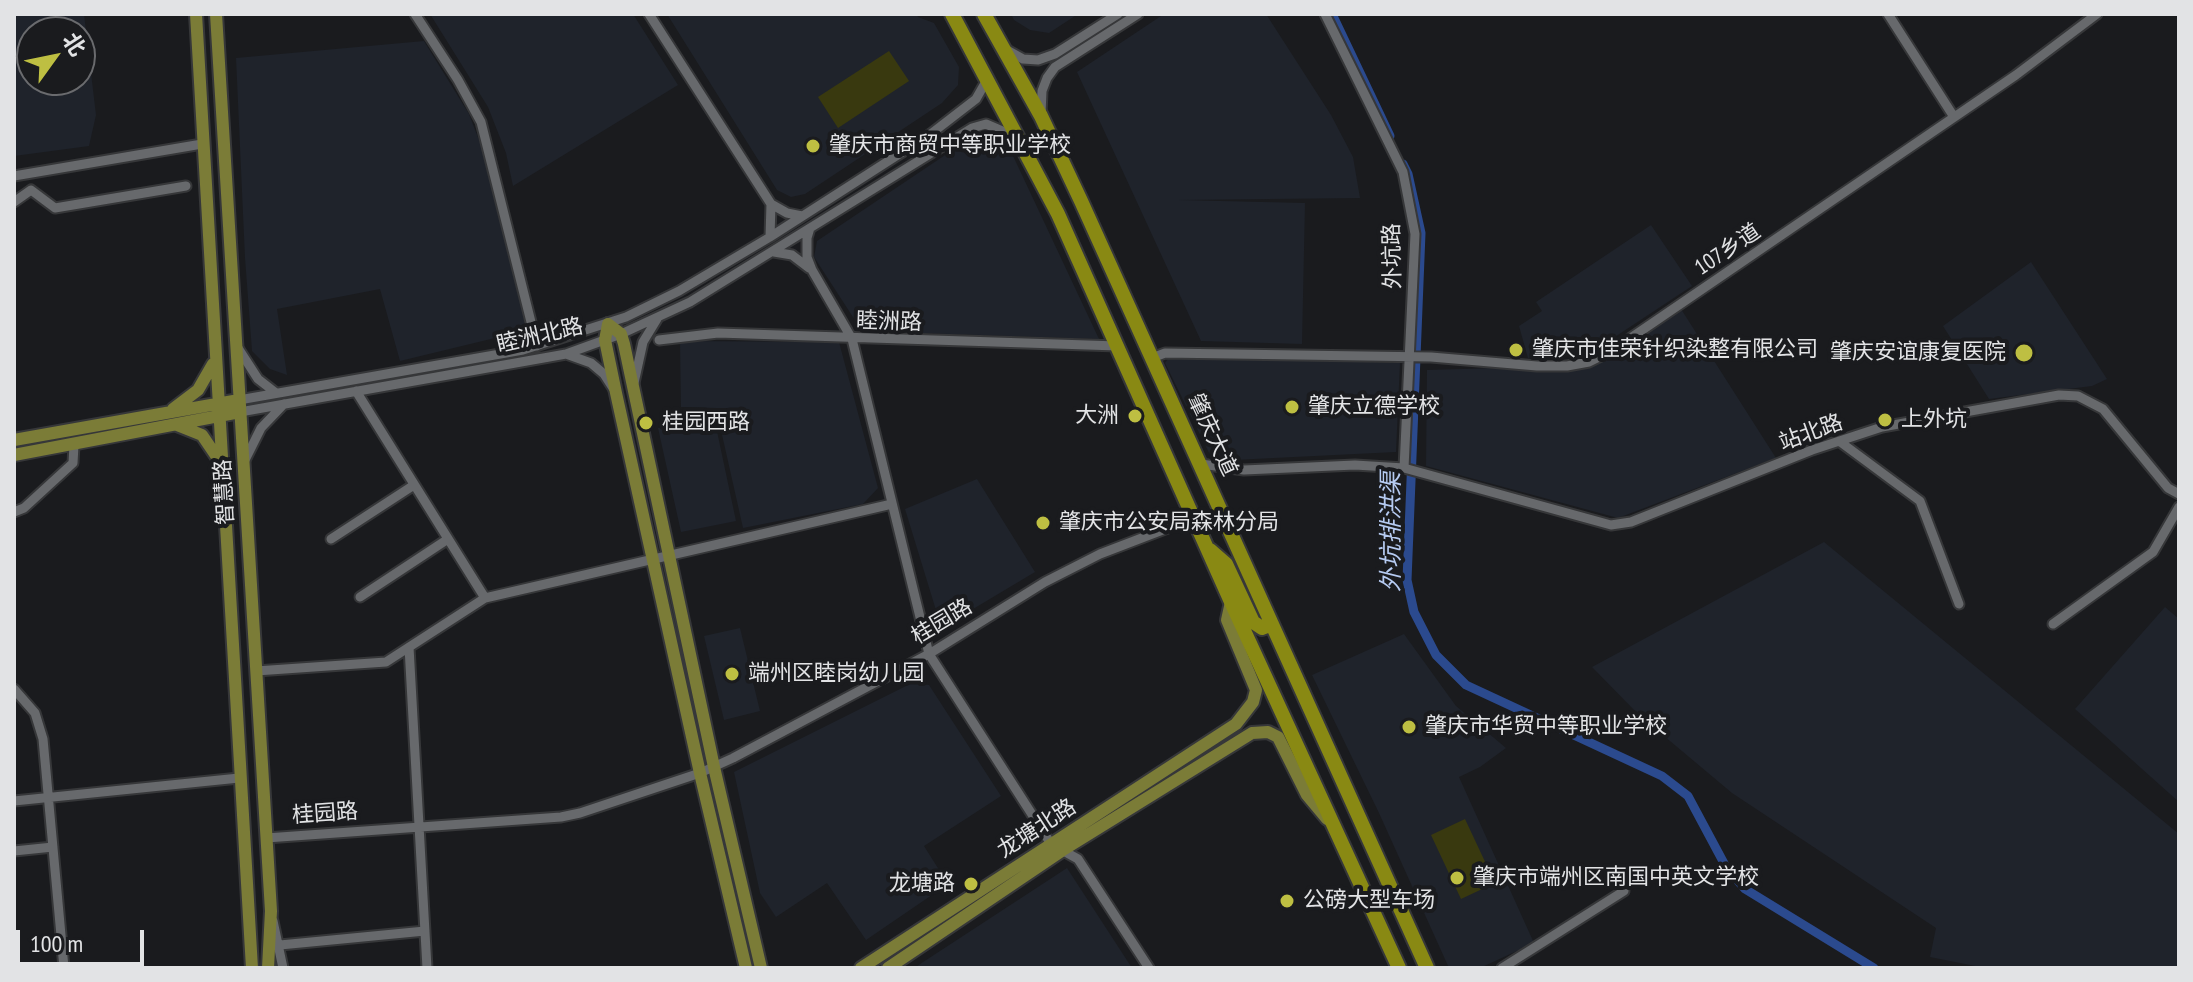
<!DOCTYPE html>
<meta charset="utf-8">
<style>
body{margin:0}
#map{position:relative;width:2193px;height:982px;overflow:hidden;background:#1a1b1e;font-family:"PT Sans Narrow","Noto Sans SC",sans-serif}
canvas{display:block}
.frame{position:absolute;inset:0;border:16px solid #e2e3e5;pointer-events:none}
.north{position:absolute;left:16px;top:16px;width:80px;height:80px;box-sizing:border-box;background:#1a1b1e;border:2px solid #6a6b6e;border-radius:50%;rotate:57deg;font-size:22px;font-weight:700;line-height:32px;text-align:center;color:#e2e3e5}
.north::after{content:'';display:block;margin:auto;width:28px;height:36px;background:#bebf42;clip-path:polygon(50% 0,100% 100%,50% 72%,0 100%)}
.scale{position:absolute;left:16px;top:930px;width:128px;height:36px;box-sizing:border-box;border:4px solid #e2e3e5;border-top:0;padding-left:10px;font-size:24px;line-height:28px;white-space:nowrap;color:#e2e3e5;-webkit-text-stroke:6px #1a1b1e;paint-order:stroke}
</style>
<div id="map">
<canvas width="2193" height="982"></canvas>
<div class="frame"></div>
<div class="north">北</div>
<div class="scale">100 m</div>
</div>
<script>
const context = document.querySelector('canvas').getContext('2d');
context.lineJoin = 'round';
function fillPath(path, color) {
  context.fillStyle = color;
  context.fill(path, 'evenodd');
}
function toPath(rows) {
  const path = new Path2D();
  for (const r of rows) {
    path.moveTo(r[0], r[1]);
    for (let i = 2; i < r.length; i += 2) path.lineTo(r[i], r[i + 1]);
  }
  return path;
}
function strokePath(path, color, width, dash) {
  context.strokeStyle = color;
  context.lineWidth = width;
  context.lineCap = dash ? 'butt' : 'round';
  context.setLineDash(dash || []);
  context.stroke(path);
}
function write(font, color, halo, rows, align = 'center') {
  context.font = font + ' "PT Sans Narrow","Noto Sans SC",sans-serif';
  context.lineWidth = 8;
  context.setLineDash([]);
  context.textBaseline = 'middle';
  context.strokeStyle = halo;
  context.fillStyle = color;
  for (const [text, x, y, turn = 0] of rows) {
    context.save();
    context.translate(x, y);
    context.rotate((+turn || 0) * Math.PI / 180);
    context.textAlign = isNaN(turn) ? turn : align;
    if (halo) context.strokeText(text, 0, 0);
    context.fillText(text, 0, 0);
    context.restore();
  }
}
fillPath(toPath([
 [14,14,84,14,96,115,89,146,14,156],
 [32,32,80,32,80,80,32,80],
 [430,14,633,14,678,85,513,186,506,153,488,107],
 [667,14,916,14,918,17,934,23,959,67,958,85,942,103,805,194,791,197,777,190],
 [1011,14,1078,14,1049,33,1030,30,1014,20],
 [1164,14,1266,14,1331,115,1353,157,1360,198,1179,200,1305,203,1302,344,1201,341,1077,72],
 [424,41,469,114,487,161,528,330,400,361,380,289,277,309,287,375,270,369,252,351,245,258,236,58],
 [972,137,1007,143,1099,339,862,331,814,257,817,241],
 [1651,225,1692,286,1586,356,1528,358,1519,326,1542,311,1536,302],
 [2031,262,2107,379,2092,386,1989,399,1943,326],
 [1681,309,1776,458,1618,518,1426,466,1427,370,1567,366,1613,350],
 [680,341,839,342,878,488,863,504,743,528,716,408,681,407],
 [1171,355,1400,363,1396,452,1213,461,1165,363],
 [714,417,736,521,681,532,658,428],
 [977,479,1035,572,948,624,939,620,905,509],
 [1824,542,2179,834,2179,968,1985,968,1930,957,1936,928,1732,793,1639,715,1592,667],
 [2165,607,2179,619,2179,802,2075,709],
 [740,628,760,711,724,720,704,636],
 [1404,634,1456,706,1506,748,1480,767,1459,777,1534,943,1480,968,1449,968,1379,813,1312,675],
 [912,683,929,685,1001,796,924,846,948,884,866,940,827,883,776,917,760,893,734,772],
 [1067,868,1132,968,914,968]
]), '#1f232b');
fillPath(toPath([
 [889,51,909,81,838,128,818,97],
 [1465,819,1495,883,1461,899,1431,835]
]), '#39390f');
strokePath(toPath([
 [1332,14,1390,136],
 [1403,164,1408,174,1421,233,1407,580,1414,612,1436,655,1466,685,1662,776,1688,796,1726,867,1745,889,1874,968]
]), '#2b4a8e', 9);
const minor = toPath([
 [415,14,458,80,481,122,537,346],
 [649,14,771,204,787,213,802,216],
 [1325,14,1403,172,1415,234,1404,468],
 [1888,14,1954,117],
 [1005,49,1023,59,1038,60,1055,54,1118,14],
 [1041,114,1042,91,1047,78,1055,67,1138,14],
 [14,176,202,144],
 [14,202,31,190,55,208,186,186],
 [810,228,807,238,807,257,812,270,852,339,929,654,1051,844,1078,859,1149,968],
 [770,237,771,204],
 [774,252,792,255,809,268],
 [659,340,718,333,1118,346],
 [238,348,258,379,276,393],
 [566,354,591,363,604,374,613,388],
 [1152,358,1165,353,1431,357,1537,366,1567,366,1589,362,1613,350,2016,75,2097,14],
 [634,383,643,342,657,319],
 [356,391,485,598],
 [239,400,523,350,626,317,679,291,770,237,932,133,976,99,988,78],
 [240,412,566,354,621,334,690,302,972,128,986,124,1016,137],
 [1839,441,1920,501,1959,604],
 [245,460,261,428,284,404],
 [1201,464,1244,470,1355,465,1404,468,1611,525,1631,522,1812,450,1882,427,2059,395,2078,396,2103,409,2168,488,2179,494],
 [14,512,24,508,73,463,74,445],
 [331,539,414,485],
 [360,597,448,539],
 [2053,624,2153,552,2179,507],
 [409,647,427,968],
 [256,671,386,662,485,598,892,504],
 [14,689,35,713,43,739,64,968],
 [14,801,239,778],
 [266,838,561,817,580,813,700,773,733,758,929,654,1045,582,1100,554,1194,518],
 [14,851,53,847],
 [273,921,283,968],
 [280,945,425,931],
 [1502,968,1624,891]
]);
const major = toPath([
 [196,14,252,968],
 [216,14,271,911,268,968],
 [173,409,198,390,213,364],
 [177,425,202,435,219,460],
 [14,440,239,400],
 [14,455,240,412],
 [746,968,700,773,616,393,605,340,608,324,621,334,624,344,714,767,761,968],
 [861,968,1236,724,1253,702,1256,690,1227,620,1231,602],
 [888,968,1063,850,1252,733,1268,732,1278,737,1307,795,1327,819]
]);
const highway = toPath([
 [952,14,1058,214,1231,602,1399,968],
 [984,14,1041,116,1081,201,1427,968],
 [1210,550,1226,564,1253,622,1262,628,1272,624]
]);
strokePath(minor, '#363739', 13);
strokePath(major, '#363739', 16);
strokePath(highway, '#363739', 18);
strokePath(minor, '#67696c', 9);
strokePath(major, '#7b7c37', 12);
strokePath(highway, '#898913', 14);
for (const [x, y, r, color] of [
 [813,146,8,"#bebf42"],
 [1516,350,8,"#bebf42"],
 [2024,353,10,"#bebf42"],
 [1292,407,8,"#bebf42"],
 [1135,416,8,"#bebf42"],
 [1885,420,8,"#bebf42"],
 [646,423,8,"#bebf42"],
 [1043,523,8,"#bebf42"],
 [732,674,8,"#bebf42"],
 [1409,727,8,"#bebf42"],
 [1457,878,8,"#bebf42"],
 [971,884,8,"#bebf42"],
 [1287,901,8,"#bebf42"]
]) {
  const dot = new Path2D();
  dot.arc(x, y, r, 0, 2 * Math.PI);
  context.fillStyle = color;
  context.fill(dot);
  strokePath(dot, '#1a1b1e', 3);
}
write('22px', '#e2e3e5', '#1a1b1e', [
 ["肇庆市商贸中等职业学校",829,146],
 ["肇庆市佳荣针织染整有限公司",1532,350],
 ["肇庆安谊康复医院",2006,353,"right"],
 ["肇庆立德学校",1308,407],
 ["大洲",1119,416,"right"],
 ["上外坑",1901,420],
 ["桂园西路",662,423],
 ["肇庆市公安局森林分局",1059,523],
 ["端州区睦岗幼儿园",748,674],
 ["肇庆市华贸中等职业学校",1425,727],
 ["肇庆市端州区南国中英文学校",1473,878],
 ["龙塘路",955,884,"right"],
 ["公磅大型车场",1303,901]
], 'left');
write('22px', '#e2e3e5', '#1a1b1e', [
 ["107乡道",1728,250,-34],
 ["外坑路",1393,256,-91],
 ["睦洲路",889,322,2],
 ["睦洲北路",540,336,-13],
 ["站北路",1811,433,-20],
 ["肇庆大道",1212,435,65],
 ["智慧路",225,492,-93],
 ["桂园路",942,622,-31],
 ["桂园路",325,814,-4],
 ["龙塘北路",1037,829,-33]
]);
write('italic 24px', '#b6cbf2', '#1a1b1e', [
 ["外坑排洪渠",1392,532,-90]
]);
</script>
